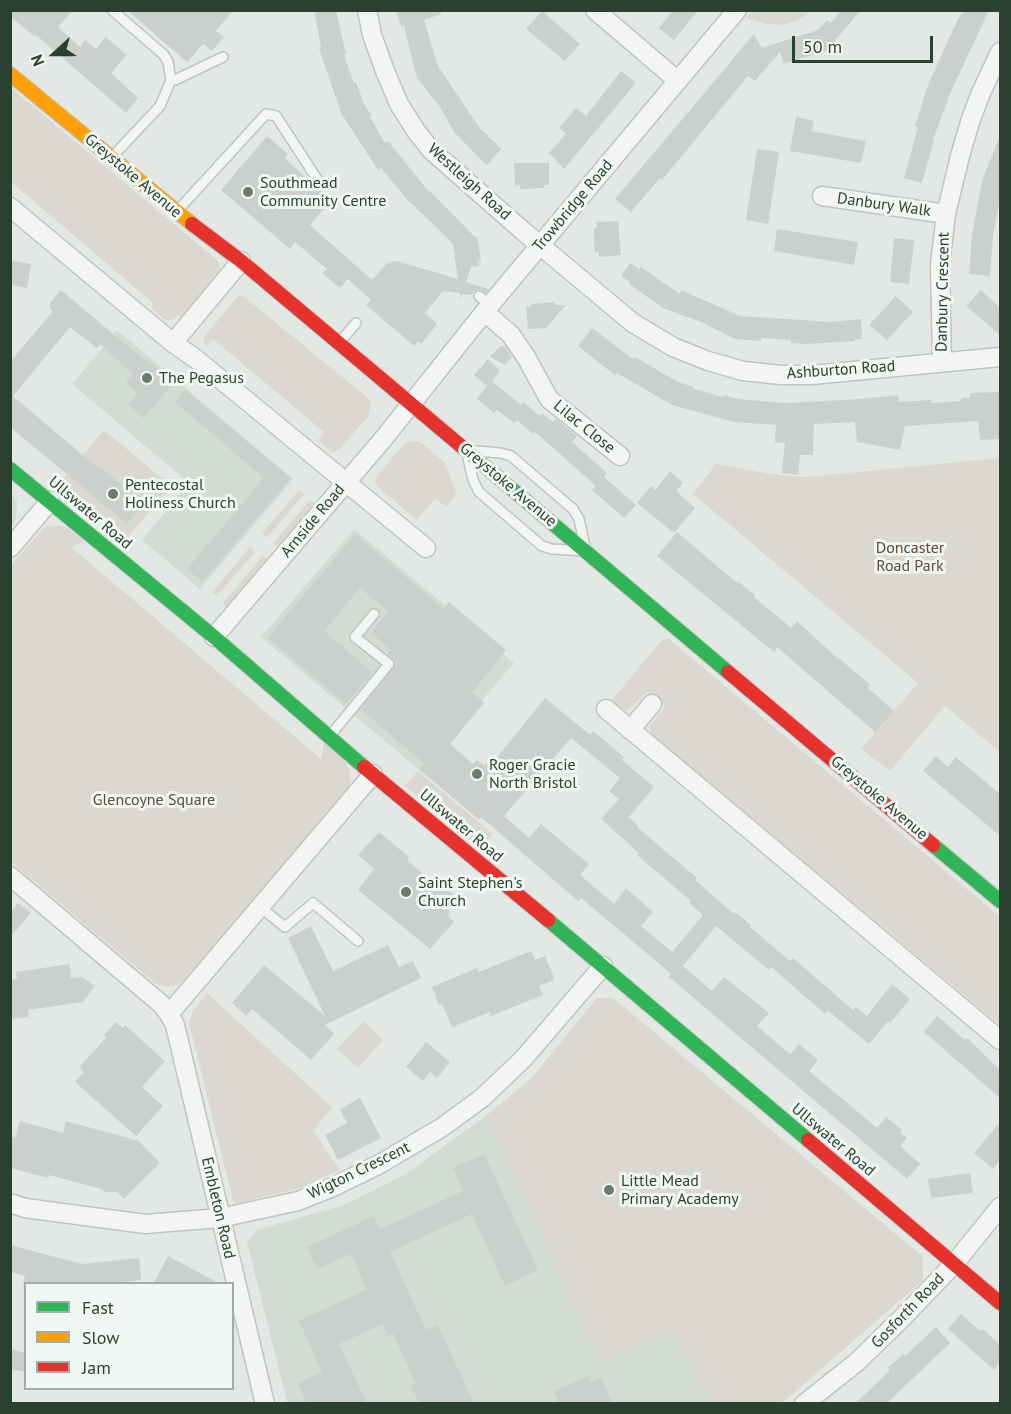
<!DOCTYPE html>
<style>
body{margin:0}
#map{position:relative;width:1011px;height:1414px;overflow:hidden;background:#e4e8e5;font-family:"PT Sans",sans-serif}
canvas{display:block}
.frame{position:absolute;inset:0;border:12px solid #2a4131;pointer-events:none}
.legend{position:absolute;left:24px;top:1282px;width:210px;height:108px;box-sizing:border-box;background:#f1f7f3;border:2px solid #a1aea5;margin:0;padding:8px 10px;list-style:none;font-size:18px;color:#2a4131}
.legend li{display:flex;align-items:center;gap:12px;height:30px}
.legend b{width:30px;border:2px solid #a1aea5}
.north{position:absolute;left:24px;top:24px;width:60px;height:60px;-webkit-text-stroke:4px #f1f7f3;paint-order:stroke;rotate:249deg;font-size:16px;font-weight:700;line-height:24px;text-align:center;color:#2a4131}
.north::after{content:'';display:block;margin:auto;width:21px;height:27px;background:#2a4131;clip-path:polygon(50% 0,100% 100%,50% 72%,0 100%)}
.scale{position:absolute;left:792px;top:36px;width:141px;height:27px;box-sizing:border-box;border:3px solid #2a4131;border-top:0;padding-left:8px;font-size:18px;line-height:21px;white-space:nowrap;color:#2a4131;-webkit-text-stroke:4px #f1f7f3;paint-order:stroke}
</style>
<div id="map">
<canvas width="1011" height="1414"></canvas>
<div class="frame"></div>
<ul class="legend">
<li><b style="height:8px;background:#30b455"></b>Fast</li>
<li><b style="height:8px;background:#ff9f0a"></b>Slow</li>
<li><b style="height:8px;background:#e5322d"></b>Jam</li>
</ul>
<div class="north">N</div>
<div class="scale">50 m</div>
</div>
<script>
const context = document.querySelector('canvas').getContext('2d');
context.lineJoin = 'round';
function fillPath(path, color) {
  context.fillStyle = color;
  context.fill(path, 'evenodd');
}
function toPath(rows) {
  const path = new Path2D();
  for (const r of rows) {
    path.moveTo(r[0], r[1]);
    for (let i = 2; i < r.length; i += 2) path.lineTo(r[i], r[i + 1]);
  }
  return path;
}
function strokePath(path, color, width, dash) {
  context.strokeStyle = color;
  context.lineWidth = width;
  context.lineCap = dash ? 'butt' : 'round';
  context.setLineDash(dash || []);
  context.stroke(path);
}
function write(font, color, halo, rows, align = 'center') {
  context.font = font + ' "PT Sans",sans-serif';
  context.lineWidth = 6;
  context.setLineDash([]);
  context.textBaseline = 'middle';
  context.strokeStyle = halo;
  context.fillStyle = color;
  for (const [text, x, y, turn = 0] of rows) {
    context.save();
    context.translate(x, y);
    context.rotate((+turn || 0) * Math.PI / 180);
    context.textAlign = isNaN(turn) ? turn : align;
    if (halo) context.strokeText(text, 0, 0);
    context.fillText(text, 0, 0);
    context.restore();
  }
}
fillPath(toPath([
 [117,330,293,479,200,589,142,540,189,483,72,384],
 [11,492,17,502,16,519,11,527],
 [354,529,514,663,449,738,423,773,261,637],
 [597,998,613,998,923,1257,923,1280,782,1403,287,1403,247,1243,257,1230,344,1205,404,1175,486,1116,531,1079]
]), '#d2dbd4');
fillPath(toPath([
 [753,11,753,10,812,11,797,21,782,25,766,24,746,18],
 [10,87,218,261,220,267,219,273,184,320,179,315,170,320,165,320,152,309,152,302,11,182],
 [242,295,368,398,371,404,368,417,339,450,335,452,330,451,318,440,324,432,213,339,206,346,203,341,204,337,238,296],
 [104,430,171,486,124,542,58,485],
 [412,441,419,441,444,462,457,494,446,507,435,499,417,520,377,486,375,481,376,477,405,443],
 [1000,458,1000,752,945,706,890,771,861,749,918,683,693,494,716,464,770,474,806,477],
 [299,490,304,494,267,538,262,533],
 [310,500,315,504,278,547,273,543],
 [58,525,68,528,85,542,71,547,321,759,324,743,344,760,350,771,350,785,344,795,252,901,188,978,177,985,167,987,156,984,11,862,11,565,45,527],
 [250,547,255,552,217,596,212,592],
 [263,555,268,560,227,607,223,603],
 [668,638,1000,917,1000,1025,652,735,650,726,665,707,647,692,629,709,622,711,611,701,662,640],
 [418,771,493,834,480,849,405,786],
 [207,993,332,1107,313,1131,340,1170,300,1188,234,1204,189,1023,193,1011],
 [597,998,613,998,923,1257,923,1280,782,1403,712,1403,673,1331,600,1361,486,1116,531,1079],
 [364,1021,383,1040,358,1068,337,1049]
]), '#dbd8d2');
fillPath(toPath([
 [10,10,73,10,58,27,80,47,85,40,96,49,106,37,127,55,111,73,138,98,126,113,36,35,34,36,10,16],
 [127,10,234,10,216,31,224,37,212,51,203,44,187,62],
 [314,10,336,10,346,54,344,55,354,83,356,82,364,104,372,116,370,117,385,143,388,141,429,192,430,191,475,237,477,236,481,261,478,261,479,266,471,267,466,282,489,289,486,293,480,289,474,291,472,295,462,294,461,300,460,293,443,291,425,313,437,324,421,344,418,341,414,346,366,305,371,300,348,279,340,288,322,273,327,269,295,242,290,249,221,190,267,136,288,154,285,158,313,185,332,199,310,225,372,280,387,263,397,261,458,279,453,244,405,197,381,168,378,170,341,113,319,48,321,47],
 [396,10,441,10,441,14,424,20,438,66,479,127,501,149,488,164,486,165,454,132,438,104,417,78,404,26,401,26],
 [673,10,698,10,674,40,659,28],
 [842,10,861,10,827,50,784,64,780,52,755,81,748,76,662,180,660,178,631,212,615,199,754,34,762,48,818,30,827,20,831,23],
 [965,10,989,10,949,96,933,140,934,140,922,183,904,178,918,127,915,126,928,85,958,19],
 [542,11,580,44,565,61,526,29],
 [621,71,636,83,564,169,549,153,566,134,559,128,576,108,586,116],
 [796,117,814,121,812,131,866,141,861,163,790,151],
 [998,140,1000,140,1000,198,993,236,990,276,969,274,972,235,982,181],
 [757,149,779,152,768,224,746,220],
 [514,163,549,163,549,185,544,185,544,188,520,189,520,185,515,186],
 [618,221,621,255,599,257,599,252,595,252,594,240,594,228,597,227,596,222],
 [777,229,858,242,854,265,774,251],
 [894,238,914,240,909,284,890,282],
 [10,260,31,264,27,288,10,285],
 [630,263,639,269,641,267,680,294,681,290,740,316,831,322,861,319,862,339,855,339,855,341,807,344,791,343,791,340,761,338,761,341,735,339,701,322,663,308,629,284,630,282,621,276],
 [61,290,144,360,146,359,163,373,161,374,172,385,143,418,128,405,138,393,126,382,133,374,100,344,97,348,70,327,13,396,93,464,102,470,103,469,144,503,127,524,10,427,10,362,53,311,50,309,50,303],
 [981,290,1000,308,1000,335,966,306],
 [896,296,913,312,887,340,869,325],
 [555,302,555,305,566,305,546,328,528,329,526,307,531,307,531,304],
 [592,328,633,359,635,357,678,382,694,387,694,389,723,397,724,395,738,399,786,403,860,399,898,395,899,402,931,400,931,403,961,401,961,398,970,398,970,393,1000,392,1000,408,999,409,1000,439,980,440,978,421,905,426,900,450,857,442,855,422,814,424,813,455,800,455,798,475,782,473,785,443,775,442,776,425,734,422,672,405,617,373,616,376,578,346],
 [500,346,505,346,512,357,505,365,490,357],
 [488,359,500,371,492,381,521,405,523,402,540,416,542,413,553,422,556,419,577,436,572,442,607,473,604,477,636,505,624,518,592,490,596,486,535,432,533,434,517,420,514,423,497,410,494,413,477,399,487,386,474,375],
 [185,390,291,478,202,582,187,569,264,478,175,402],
 [670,471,683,483,676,491,695,508,674,533,637,503,651,486,655,490],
 [677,532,737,583,738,581,755,595,754,597,791,628,797,621,838,659,839,658,870,685,868,688,894,711,875,732,777,647,774,652,657,556],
 [355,534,444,609,449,602,506,650,472,692,484,703,450,744,473,764,477,760,484,766,491,758,494,761,545,698,590,735,593,731,624,757,622,760,654,787,629,817,638,826,637,827,697,878,695,880,734,914,735,912,751,925,750,927,790,961,793,958,853,1010,856,1007,867,1016,892,984,910,999,890,1023,888,1021,869,1044,828,1011,825,1014,771,967,769,970,716,926,683,966,712,991,724,977,769,1013,757,1026,790,1054,799,1044,818,1060,809,1071,877,1128,886,1117,902,1130,900,1132,907,1138,900,1146,920,1164,907,1179,669,977,671,974,644,951,581,898,578,901,481,817,479,820,419,769,424,764,361,709,396,664,394,659,387,654,391,650,371,633,388,612,376,601,360,588,324,631,372,672,379,665,346,704,268,638],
 [571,738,620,778,609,791,619,799,601,819,639,853,637,855,691,901,689,903,703,915,672,952,641,926,653,912,626,888,614,904,580,875,589,864,560,840,541,824,529,838,504,816],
 [936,756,948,767,956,757,1000,794,1000,836,923,771],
 [379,832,409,857,407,860,437,886,440,883,454,895,445,906,450,912,447,915,454,922,430,949,358,890,374,869,358,855],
 [18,903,31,913,10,937,10,913],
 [311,926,333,971,388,945,399,967,413,961,421,978,325,1025,334,1034,311,1060,252,1009,246,1016,232,1003,264,965,325,1016,288,938],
 [531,951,535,960,545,956,553,975,554,980,539,986,543,995,491,1016,490,1012,452,1027,442,1004,439,1005,432,987,477,968,479,972],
 [70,964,71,978,82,977,95,986,83,1002,28,1010,29,1017,10,1019,10,980,17,979,16,972],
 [937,1016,965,1040,967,1038,1000,1070,1000,1098,924,1032],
 [116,1022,123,1028,125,1025,165,1061,142,1087,163,1106,136,1136,75,1082,84,1072,79,1067,106,1038,104,1035],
 [426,1042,450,1062,437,1078,430,1072,423,1081,406,1067],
 [360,1098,381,1138,338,1160,325,1135,347,1123,340,1109],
 [20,1121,63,1133,66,1121,139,1141,160,1163,124,1199,117,1192,106,1192,101,1189,49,1175,48,1178,10,1168,10,1136,15,1138],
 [1000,1122,1000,1160,993,1169,974,1153],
 [484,1154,538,1270,505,1286,472,1214,390,1252,426,1330,438,1325,474,1404,420,1404,411,1386,416,1384,393,1333,388,1336,383,1324,339,1344,367,1404,307,1404,298,1383,322,1372,299,1321,367,1289,351,1254,317,1269,307,1247,374,1216,380,1229,463,1191,453,1168],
 [970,1173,973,1193,931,1198,928,1179],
 [10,1245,82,1264,139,1258,141,1280,106,1284,23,1284,25,1276,10,1272],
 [168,1256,187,1266,220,1284,153,1284],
 [961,1314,980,1331,983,1329,1000,1345,1000,1362,994,1370,948,1329],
 [936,1327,950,1343,886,1404,855,1404,890,1370,888,1368,903,1354,905,1356],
 [10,1349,26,1353,26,1372,10,1369],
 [588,1376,591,1382,601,1377,613,1404,559,1404,554,1391]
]), '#ccd0cd');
const lane = toPath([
 [171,80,175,80,223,57],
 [112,157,160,106,171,80,168,62,164,55,112,10],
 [178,210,266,114,276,116,317,179],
 [479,296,490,305],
 [339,343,356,323],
 [466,450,500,453,511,456,573,509,579,519,586,551,552,549,542,546,479,492,473,480,466,450],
 [329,737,389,664,355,637,374,614],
 [260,907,285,927,313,903,358,941]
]);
const street = toPath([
 [367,10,372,35,385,71,399,104,416,131,431,150,523,231,633,323,673,347,708,361,743,371,781,375,812,375,1000,357],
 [595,10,678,81],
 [822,196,946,214],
 [10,207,173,343,196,359,426,548],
 [485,312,511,335,526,357,549,399,620,456],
 [173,343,241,261],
 [942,362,940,264,946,214,960,156,970,122,980,95,1000,52],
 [10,548,50,501],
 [214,637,384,438,490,305,737,10],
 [606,709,1000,1040],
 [630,730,652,704],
 [10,876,161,1004,169,1014,373,774],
 [169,1014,175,1025,265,1404],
 [10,1203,25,1208,145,1224,220,1218,298,1201,333,1187,378,1165,441,1128,482,1098,523,1059,603,966],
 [804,1404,857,1362,905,1315,954,1264,1000,1207]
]);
const fast = toPath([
 [461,446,728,672],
 [10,469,214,637,364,767],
 [933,845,1000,901],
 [548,920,808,1140]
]);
const slow = toPath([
 [10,74,192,224]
]);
const jam = toPath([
 [192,224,241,261,461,446],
 [728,672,933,845],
 [364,767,548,920],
 [808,1140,1000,1303]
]);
strokePath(lane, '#c0c4c1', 12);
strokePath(street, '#c0c4c1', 21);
strokePath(fast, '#c0c4c1', 16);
strokePath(slow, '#c0c4c1', 16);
strokePath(jam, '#c0c4c1', 16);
strokePath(lane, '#f3f5f3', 9);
strokePath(street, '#f3f5f3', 18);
strokePath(fast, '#30b455', 14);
strokePath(slow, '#ff9f0a', 14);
strokePath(jam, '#e5322d', 14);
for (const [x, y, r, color] of [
 [248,192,6,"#6b7b70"],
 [147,378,6,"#6b7b70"],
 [113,494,6,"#6b7b70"],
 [477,774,6,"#6b7b70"],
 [406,892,6,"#6b7b70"],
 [609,1190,6,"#6b7b70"]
]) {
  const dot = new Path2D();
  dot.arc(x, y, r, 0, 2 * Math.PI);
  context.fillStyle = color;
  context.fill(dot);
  strokePath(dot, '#f1f7f3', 2);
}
write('16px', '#2a4131', '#f1f7f3', [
 ["Greystoke Avenue",133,176,40],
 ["Westleigh Road",469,182,42],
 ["Danbury Walk",884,205,8],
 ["Trowbridge Road",573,206,-50],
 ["Danbury Crescent",943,292,-89],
 ["Ashburton Road",841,370,-4],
 ["Lilac Close",584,427,39],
 ["Greystoke Avenue",508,485,40],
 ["Ullswater Road",90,513,40],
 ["Arnside Road",313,521,-50],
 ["Greystoke Avenue",879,798,40],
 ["Ullswater Road",461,826,40],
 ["Ullswater Road",833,1140,40],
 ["Wigton Crescent",359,1171,-26],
 ["Embleton Road",218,1208,77],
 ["Gosforth Road",908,1311,-46]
]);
write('16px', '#2a4131', '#f1f7f3', [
 ["Southmead",260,183],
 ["Community Centre",260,201],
 ["The Pegasus",159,378],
 ["Pentecostal",125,485],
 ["Holiness Church",125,503],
 ["Roger Gracie",489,765],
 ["North Bristol",489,783],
 ["Saint Stephen's",418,883],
 ["Church",418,901],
 ["Little Mead",621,1181],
 ["Primary Academy",621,1199]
], 'left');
write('16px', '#5d4a38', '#f1f7f3', [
 ["Doncaster",910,548],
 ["Road Park",910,566],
 ["Glencoyne Square",154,800]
]);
</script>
